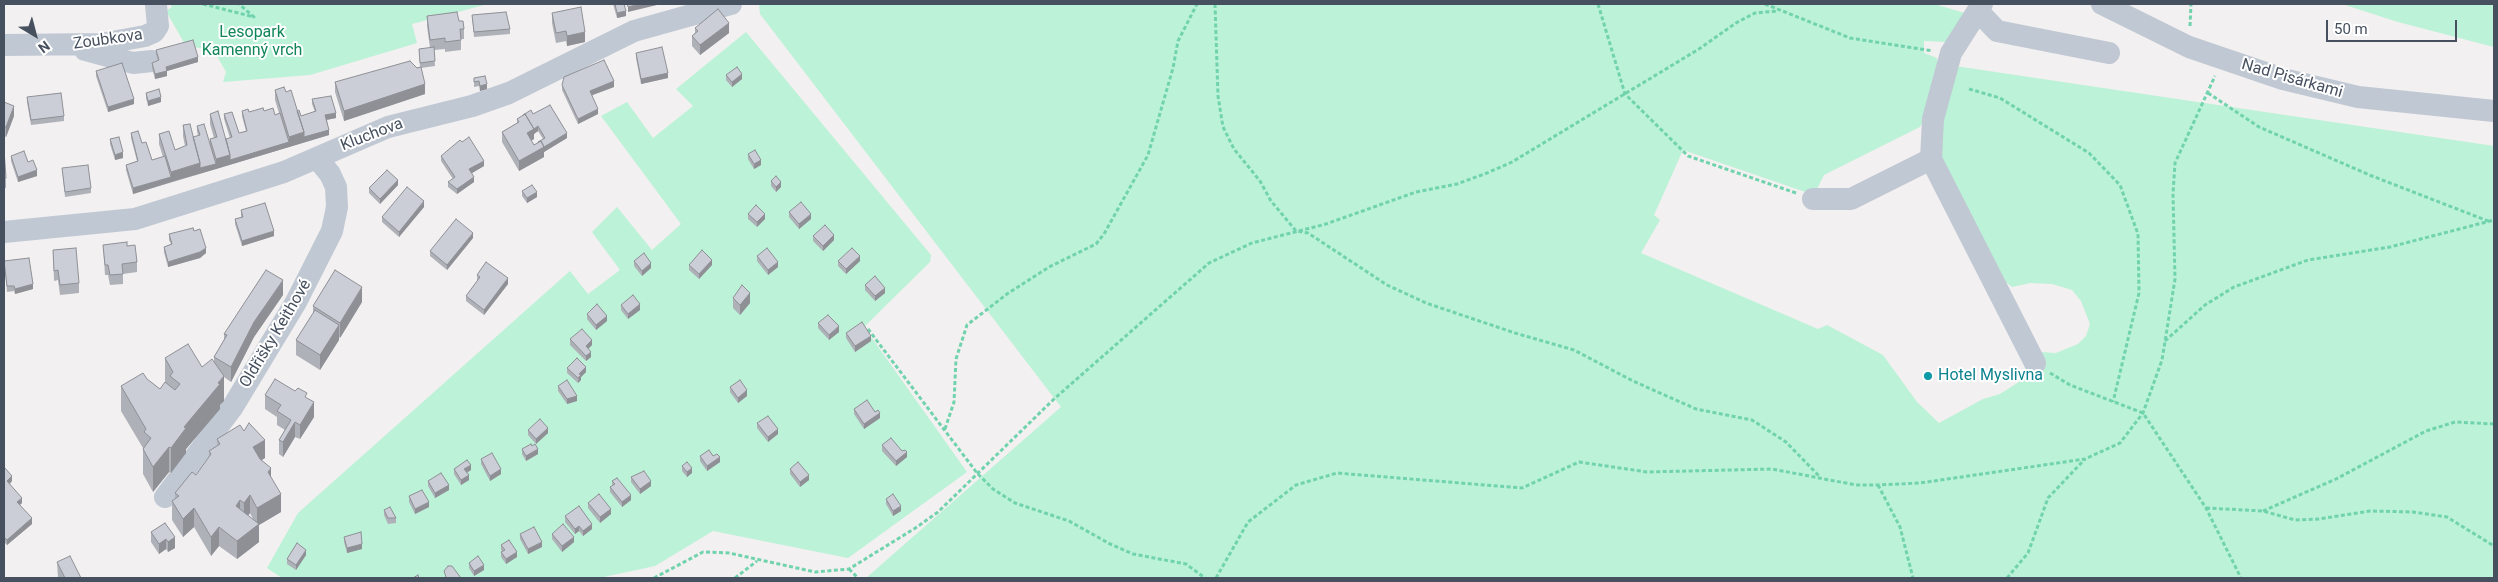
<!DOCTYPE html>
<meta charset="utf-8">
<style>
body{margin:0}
#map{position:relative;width:2498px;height:582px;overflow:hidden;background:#f2f0f0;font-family:Roboto,sans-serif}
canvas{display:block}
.frame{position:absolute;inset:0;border:5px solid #46505f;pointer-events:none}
.north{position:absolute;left:10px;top:10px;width:50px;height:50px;-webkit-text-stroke:4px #fff;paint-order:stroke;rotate:143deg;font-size:14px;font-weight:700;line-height:20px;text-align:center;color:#46505f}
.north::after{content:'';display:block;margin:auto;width:18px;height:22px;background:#46505f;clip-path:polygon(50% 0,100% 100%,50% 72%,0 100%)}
.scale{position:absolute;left:2326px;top:20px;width:131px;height:22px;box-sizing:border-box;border:2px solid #46505f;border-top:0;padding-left:6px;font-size:15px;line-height:18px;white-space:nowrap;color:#46505f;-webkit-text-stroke:4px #fff;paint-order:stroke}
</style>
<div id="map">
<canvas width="2498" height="582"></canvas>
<div class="frame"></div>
<div class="north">N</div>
<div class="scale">50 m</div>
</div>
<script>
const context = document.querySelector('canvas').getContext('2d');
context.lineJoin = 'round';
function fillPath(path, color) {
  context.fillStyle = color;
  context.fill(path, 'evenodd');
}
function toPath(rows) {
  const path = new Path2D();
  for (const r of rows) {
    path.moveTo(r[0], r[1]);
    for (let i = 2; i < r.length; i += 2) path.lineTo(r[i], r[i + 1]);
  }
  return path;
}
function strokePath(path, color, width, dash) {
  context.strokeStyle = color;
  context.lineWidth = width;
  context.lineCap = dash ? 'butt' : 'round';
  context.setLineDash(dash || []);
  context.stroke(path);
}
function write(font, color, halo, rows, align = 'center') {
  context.font = font + ' Roboto,sans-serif';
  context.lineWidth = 4;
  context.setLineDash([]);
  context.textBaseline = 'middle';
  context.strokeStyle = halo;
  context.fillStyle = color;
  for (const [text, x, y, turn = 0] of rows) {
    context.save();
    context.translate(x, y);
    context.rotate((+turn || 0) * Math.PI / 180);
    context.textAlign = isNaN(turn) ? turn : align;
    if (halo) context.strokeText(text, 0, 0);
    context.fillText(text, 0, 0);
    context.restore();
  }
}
fillPath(toPath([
 [170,4,488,4,412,24,417,43,310,75,223,82,226,72,217,56,207,49,186,46,166,11,172,7],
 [759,4,1934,4,1965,13,1946,42,1924,41,1924,53,1937,58,1938,65,1926,115,1920,127,1824,175,1814,195,1683,150,1654,215,1660,220,1641,253,1818,329,1827,325,1883,355,1917,402,1939,423,1983,399,2000,394,2033,373,2039,352,2056,353,2078,344,2086,336,2090,324,2081,301,2072,290,2052,284,2030,283,2012,287,1999,277,1942,164,1937,143,1955,66,2494,146,2494,578,866,578,1061,407,760,14],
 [2342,4,2494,4,2494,47,2398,22],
 [746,32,931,255,930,262,864,327,967,472,848,558,713,531,655,566,599,578,282,578,267,568,298,513,570,271,588,294,620,270,592,232,617,207,652,250,681,224,601,116,627,102,653,138,693,106,676,89]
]), '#bcf2d7');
strokePath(toPath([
 [203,4,254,17,239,4],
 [1215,4,1218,96,1223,127,1234,149,1260,181,1271,201,1296,231,1308,233,1387,285,1426,303,1515,333,1574,350,1633,381,1696,409,1752,420,1786,442,1820,477],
 [1598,4,1625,94,1688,156,1796,193],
 [1765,4,1850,38,1933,51],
 [2190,26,2191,4],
 [1969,89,2000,98,2089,153,2120,185,2138,234,2139,293,2113,402],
 [2208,93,2259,127,2372,176,2488,221],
 [868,329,977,473,993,489,1015,503,1069,521,1110,544,1133,554,1186,564,1205,578],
 [2165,341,2205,305,2234,287,2308,260,2390,247,2494,220],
 [2050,373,2070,385,2143,413,2206,508,2241,578],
 [945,429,954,402,956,359,967,325,1007,294,1049,267,1096,244,1104,234,1148,155,1173,68,1178,41,1197,4],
 [1878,485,1900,527,1913,578],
 [2206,508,2263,511,2295,520,2319,519,2370,511,2413,512,2447,517,2494,546],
 [2263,511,2336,479,2426,431,2455,422,2494,424],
 [849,569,858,578],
 [654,578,703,552,729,553,815,572,849,569,917,527,938,512,1054,399,1209,263,1252,243,1326,224,1416,192,1457,184,1487,173,1512,162,1699,49,1736,23,1755,13,1778,11],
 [735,578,757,561],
 [1216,578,1248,522,1296,485,1337,473,1522,488,1579,462,1647,472,1772,469,1856,485,1878,485,1920,483,2085,459,2120,443,2143,413,2162,360,2175,279,2173,194,2175,163,2215,76],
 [2007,578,2028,553,2048,498,2085,459]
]), '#71d3ae', 3, [4, 2.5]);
strokePath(toPath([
 [2102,4,2189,47,2283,79,2358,97,2494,111],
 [1978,11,1997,31,2109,53],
 [4,45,101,44,145,36,154,32,158,26,156,5],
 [85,50,133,63,152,61],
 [1931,159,1933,119,1951,53,1982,4],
 [1813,199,1851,199,1931,159,2035,363],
 [4,232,135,219,284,172,388,127,472,106,509,93,634,31,731,4],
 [165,497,232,408,296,302,332,231,337,207,336,187,330,174,317,158]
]), '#c0c8d3', 22);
fillPath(toPath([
 [613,4,624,4,626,16,617,18],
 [552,13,585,42,567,46,566,41,556,43,552,23],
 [472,15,510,29,510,34,474,37],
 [427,16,459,21,464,29,464,39,461,39,461,50,445,52,445,49,434,50,435,66,421,68,425,94,344,121,335,92,335,82,420,67,419,49,430,48,427,26],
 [695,28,729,33,700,55,692,46,692,36,695,33],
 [156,50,198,62,167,71,167,76,155,79,152,68,152,63,158,61,156,55],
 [636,53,668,78,641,84,636,58],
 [96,71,134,104,108,112,96,76],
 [726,75,742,79,732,87,726,80],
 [485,76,487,89,480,91,479,86,474,87,474,78],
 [562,85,614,87,592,95,598,114,578,124,562,90],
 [275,90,286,92,301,116,315,112,312,104,312,99,336,118,327,120,329,135,133,194,126,170,126,165,137,161,131,138,131,133,142,143,152,160,163,157,159,144,159,134,175,150,185,146,183,136,183,125,193,137,198,136,197,131,197,126,210,145,210,139,214,138,210,124,210,114,226,139,230,138,224,119,224,114,239,133,246,131,242,116,242,111,249,112,264,111,275,115,279,113,275,100],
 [146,93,161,102,148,106,146,98],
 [27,97,64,116,64,121,31,125,27,102],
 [4,102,14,116,6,137,4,136],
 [533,114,567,138,544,152,544,157,519,171,502,142,502,132,517,123,517,119],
 [538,131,543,139,534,145,531,141,534,139,534,134],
 [110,139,123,158,115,160,110,144],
 [4,150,6,178,6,188,4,188],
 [748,154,761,165,754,169,748,159],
 [11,156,28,162,37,176,18,182,11,161],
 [441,156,484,166,471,173,474,182,457,194,448,187,448,182,453,179,441,161],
 [62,168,91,188,91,193,65,197],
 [771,181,781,187,776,192,771,186],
 [398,185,380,204,369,193,369,188],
 [522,191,537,197,527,203,522,196],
 [424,207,399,237,382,222,382,217],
 [241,210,274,236,242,246,235,224,235,219,241,217],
 [789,212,811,219,799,229,789,217],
 [748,214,765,219,757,227,748,219],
 [194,231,206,253,200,258,168,267,164,252,164,247,171,244,169,240,169,234],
 [813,236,834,240,823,251,813,241],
 [473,238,447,270,430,256,430,251],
 [103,245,127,246,137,262,137,272,123,274,123,284,110,285,108,275,105,275],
 [53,250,79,283,79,293,60,295,58,280,54,281],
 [757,256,778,267,768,275,757,261],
 [4,261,33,289,15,294,14,291,7,292],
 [634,261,651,268,642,276,634,266],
 [838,261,860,261,846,274,838,266],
 [689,265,712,265,699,279,689,270],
 [477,275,508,284,484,315,466,301,466,296,477,281],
 [865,285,885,293,875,301,865,290],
 [283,295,254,337,231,382,224,377,224,401,220,405,220,409,186,449,186,453,171,473,169,472,153,492,143,474,143,448,121,411,121,386,147,379,160,389,165,383,165,358,202,367,214,362,214,357,224,340,224,334],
 [733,298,750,303,740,315,733,308],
 [362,302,340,338,339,337,339,340,320,370,296,355,296,340,313,314,313,306],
 [621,305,640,310,628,319,621,310],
 [587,314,607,321,596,330,587,319],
 [818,323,839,332,829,340,818,328],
 [846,333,871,341,855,352,846,338],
 [570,339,592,345,588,349,591,357,586,361,570,345],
 [567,368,586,372,581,377,581,380,578,383,567,373],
 [558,386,577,401,567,404,558,391],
 [730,387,747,396,738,403,730,392],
 [265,395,307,398,314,417,300,439,295,437,283,457,279,454,279,440,285,430,277,425,277,417,265,409],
 [854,409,880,418,864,429,854,414],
 [757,423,778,434,768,442,757,428],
 [528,430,548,433,536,444,528,435],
 [244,431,265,458,262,460,271,477,281,512,259,525,259,542,237,559,219,546,211,556,194,527,183,537,172,520,172,501,175,499,175,493,196,475,209,457,209,451,217,447,217,439],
 [250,513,253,519,248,516],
 [882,445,902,451,907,457,896,466,882,451],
 [522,449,538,454,526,461,522,454],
 [700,456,713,456,720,462,707,471,700,461],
 [481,459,501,474,490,481,481,464],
 [682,466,692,473,687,477,682,471],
 [4,467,12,481,10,484,22,503,20,505,32,524,7,545,4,542],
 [454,469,471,470,467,473,469,480,461,485,454,474],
 [790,469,809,480,800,487,790,474],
 [631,477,651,486,640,494,631,482],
 [428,481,449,490,435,498,428,486],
 [612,481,631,500,622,507,610,492,610,487,612,486],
 [409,496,429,507,415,514,409,502],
 [886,499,901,511,893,516,886,504],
 [588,503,611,514,600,523,588,508],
 [384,510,396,518,396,523,388,524,384,515],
 [565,516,592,529,583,536,579,531,575,534,565,522],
 [165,523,175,548,168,552,166,549,159,554,151,542,151,532],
 [520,534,542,547,528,554,520,539],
 [552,534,574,542,562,552,552,539],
 [344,537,362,549,347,553,344,542],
 [501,545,517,557,506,564,501,557,501,552,502,551,501,550],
 [306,555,296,570,287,564,287,559],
 [57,562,81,578,58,578],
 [469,563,484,570,474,576,469,568]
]), '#afb1b8');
fillPath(toPath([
 [640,4,657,4,657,5,628,12,628,7],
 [626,11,626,16,617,18,617,13],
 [729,23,729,33,700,55,700,45],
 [585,32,585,42,567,46,567,36],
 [198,57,198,62,167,71,167,76,155,79,155,74,166,67],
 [668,73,668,78,641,84,641,79],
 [742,74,742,79,732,87,732,82],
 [614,81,614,87,590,96,590,91],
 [425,84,425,94,344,121,344,111],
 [487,84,487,89,480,91,480,86],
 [161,97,161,102,148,106,148,101],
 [134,99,134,104,108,112,108,107],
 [14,106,14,116,6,137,6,127],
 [598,109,598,114,578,124,578,119],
 [336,113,336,118,325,120,325,115],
 [538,126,538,131,534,134,534,139,527,143,527,133],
 [329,130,329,135,216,169,216,159,230,155,289,142,289,137,304,132],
 [567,133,567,138,544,152,544,157,519,171,519,161],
 [123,152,123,158,115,160,115,155],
 [761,160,761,165,754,169,754,164],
 [484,161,484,166,469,175,469,169],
 [200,163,216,164,216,169,171,182,171,172],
 [37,170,37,176,18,182,18,177],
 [171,177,171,182,133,194,133,188],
 [474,177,474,182,457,194,457,189],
 [398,180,398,185,380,204,380,199],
 [781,182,781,187,776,192,776,187],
 [537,192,537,197,527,203,527,198],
 [424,201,424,207,399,237,399,232],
 [765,214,765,219,757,227,757,222],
 [811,214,811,219,799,229,799,224],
 [274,231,274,236,242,246,242,241],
 [473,233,473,238,447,270,447,265],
 [834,235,834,240,823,251,823,246],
 [206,248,206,253,200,258,168,267,168,262],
 [860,256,860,261,846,274,846,269],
 [712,260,712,265,699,279,699,274],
 [778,262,778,267,768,275,768,270],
 [651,263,651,268,642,276,642,271],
 [508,278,508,284,484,315,484,310],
 [283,280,283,295,254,337,231,382,231,367,254,322],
 [33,284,33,289,15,294,15,289],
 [362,287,362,302,340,338,340,323],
 [885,288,885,293,875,301,875,296],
 [750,293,750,303,740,315,740,305],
 [640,304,640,310,628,319,628,314],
 [607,316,607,321,596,330,596,325],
 [339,325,339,340,320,370,320,355],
 [839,326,839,332,829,340,829,335],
 [871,336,871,341,855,352,855,346],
 [592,340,592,345,586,351,586,346],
 [591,352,591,357,586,361,586,356],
 [586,367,586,372,581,377,581,380,578,383,579,374],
 [224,376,224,401,220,405,220,409,186,449,186,453,171,473,171,448,184,427],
 [747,390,747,396,738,403,738,398],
 [577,396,577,401,567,404,567,399],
 [314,402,314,417,300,439,300,425],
 [880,413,880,418,864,429,864,424],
 [295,422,295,437,283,457,283,442],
 [548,428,548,433,536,444,536,439],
 [778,429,778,434,768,442,768,437],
 [265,440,265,458,253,465,253,447],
 [169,447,169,472,153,492,153,467],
 [538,449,538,454,526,461,526,456],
 [907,452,907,457,896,466,896,461],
 [720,457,720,462,707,471,707,466],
 [471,465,471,470,464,474,464,469],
 [271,468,271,486,268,472],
 [692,468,692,473,687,477,687,472],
 [501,469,501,474,490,481,490,476],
 [469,475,469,480,461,485,461,480],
 [809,475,809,480,800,487,800,482],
 [12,476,12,481,7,486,7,481],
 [651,481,651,486,640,494,640,489],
 [449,485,449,490,435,498,435,493],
 [281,494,281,512,259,525,259,542,237,559,237,541,257,525,257,508],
 [250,495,250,513,244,521,244,503],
 [631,495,631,500,622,507,622,502],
 [22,498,22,503,17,507,17,502],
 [240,500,240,519,236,506],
 [429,502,429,507,415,514,415,509],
 [901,506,901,511,893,516,893,511],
 [194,508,194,527,183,537,183,519],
 [611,509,611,514,600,523,600,517],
 [32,518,32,524,7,545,7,540],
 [592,524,592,529,583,536,583,531],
 [579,526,579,531,575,534,575,529],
 [219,527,219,546,211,556,211,537],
 [175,537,175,548,168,552,168,542],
 [574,537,574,542,562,552,562,546],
 [166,539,166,549,159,554,159,544],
 [542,542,542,547,528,554,528,549],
 [362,544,362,549,347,553,347,548],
 [306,550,306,555,296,570,296,565],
 [517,552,517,557,506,564,506,559],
 [484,565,484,570,474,576,474,571]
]), '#8e9096');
const building = toPath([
 [615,4,624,4,626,11,617,13,615,4],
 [627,4,640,4,628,7,627,4],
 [581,7,585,32,567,36,566,31,556,33,552,13,581,7],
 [718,9,729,23,700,45,692,36,698,31,695,28,718,9],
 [457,12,459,21,463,21,464,29,460,29,461,40,445,42,445,38,430,40,427,16,457,12],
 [506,12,510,29,474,32,472,15,506,12],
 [193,40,198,57,166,67,167,71,155,74,152,63,159,60,156,50,193,40],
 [434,47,435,61,420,63,419,49,434,47],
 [662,47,668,73,641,79,636,53,662,47],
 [604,60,614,81,590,91,598,109,578,119,562,85,564,77,604,60],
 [410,61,417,68,421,67,425,84,344,111,335,82,410,61],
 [122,63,134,99,108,107,96,71,122,63],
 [737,67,742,74,732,82,726,75,737,67],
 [485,76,487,84,480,86,479,81,474,82,474,78,485,76],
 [284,87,286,92,291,90,304,132,289,137,275,90,284,87],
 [159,89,161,97,148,101,146,93,159,89],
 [61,93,64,116,31,120,27,97,61,93],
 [331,96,336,113,325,115,329,130,304,137,304,132,297,111,299,110,301,116,316,111,312,99,331,96],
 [4,102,14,106,6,127,4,126,4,102],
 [550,105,567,133,544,147,541,141,538,142,545,138,538,126,534,129,525,114,523,115,531,110,533,114,550,105],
 [263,108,264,111,273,108,275,115,280,113,289,142,230,160,230,155,226,139,232,137,224,114,232,112,239,133,247,131,242,111,248,109,249,112,263,108],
 [218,111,230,155,216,159,210,139,217,137,210,114,218,111],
 [525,114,534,129,527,133,534,145,541,141,544,147,519,161,502,132,519,122,517,119,525,114],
 [190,124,200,163,171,172,159,134,169,131,175,150,180,148,187,145,183,125,190,124],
 [204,124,216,164,200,168,200,163,193,137,200,135,197,126,204,124],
 [138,131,142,143,146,142,152,160,165,156,171,177,133,188,126,165,138,161,131,133,138,131],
 [119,137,123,152,115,155,110,139,119,137],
 [469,137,484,161,469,169,474,177,457,189,448,182,455,177,441,156,460,140,462,142,469,137],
 [4,150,6,178,4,178,4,150],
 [755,150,761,160,754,164,748,154,755,150],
 [24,151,28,162,33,160,37,170,18,177,11,156,24,151],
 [88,165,91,188,65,192,62,168,88,165],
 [387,170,398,180,380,199,369,188,387,170],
 [776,176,781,182,776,187,771,181,776,176],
 [532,185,537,192,527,198,522,191,532,185],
 [407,187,424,201,399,232,382,217,407,187],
 [801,202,811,214,799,224,789,212,801,202],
 [265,203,274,231,242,241,235,219,243,217,241,210,265,203],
 [756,205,765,214,757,222,748,214,756,205],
 [456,219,473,233,447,265,430,251,456,219],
 [825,225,834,235,823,246,813,236,825,225],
 [193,228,194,231,200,229,206,248,200,252,168,262,164,247,172,244,169,234,193,228],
 [127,242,127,246,135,245,137,262,122,264,123,274,110,275,108,265,105,265,103,245,127,242],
 [76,248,79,283,60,285,58,270,54,271,53,250,76,248],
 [767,248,778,262,768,270,757,256,767,248],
 [852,248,860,256,846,269,838,261,852,248],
 [702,250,712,260,699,274,689,265,702,250],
 [644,253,651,263,642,271,634,261,644,253],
 [29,258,33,284,15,289,14,286,7,286,4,261,29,258],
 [486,262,508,278,484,310,466,296,480,277,477,275,486,262],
 [266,270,283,280,254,322,231,367,214,357,227,335,224,334,266,270],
 [335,270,362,287,340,323,313,306,335,270],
 [875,276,885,288,875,296,865,285,875,276],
 [742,285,750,293,740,305,733,298,742,285],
 [633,295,640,304,628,314,621,305,633,295],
 [597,304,607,316,596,325,587,314,597,304],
 [315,310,339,325,320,355,296,340,315,310],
 [828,315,839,326,829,335,818,323,828,315],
 [862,322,871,336,855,346,846,333,862,322],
 [582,329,592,340,586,346,591,352,586,356,570,339,582,329],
 [188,344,202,367,212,359,224,376,218,383,220,384,184,427,186,428,171,448,169,447,153,467,143,449,151,438,144,432,146,429,121,386,143,373,147,379,160,389,165,382,175,390,180,384,170,376,173,372,165,358,188,344],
 [577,358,586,367,579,374,581,375,578,378,567,368,577,358],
 [275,379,295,391,298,388,307,393,305,397,314,402,300,425,295,422,283,442,279,440,291,420,277,411,281,405,265,395,275,379],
 [567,380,577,396,567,399,558,386,567,380],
 [740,380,747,390,738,398,730,387,740,380],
 [867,400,875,412,878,410,880,413,864,424,854,409,867,400],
 [768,416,778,429,768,437,757,423,768,416],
 [540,419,548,428,536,439,528,430,540,419],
 [249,423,265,440,253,447,260,459,271,468,268,472,281,494,257,508,250,495,244,503,240,500,236,506,259,524,237,541,219,527,211,537,194,508,183,519,172,501,179,496,175,493,192,472,196,475,211,454,209,451,220,444,217,439,240,425,244,431,249,423],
 [891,438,902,451,905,450,907,452,896,461,882,445,891,438],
 [531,444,532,446,535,444,538,449,526,456,522,449,531,444],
 [709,450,713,456,717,454,720,457,707,466,700,456,709,450],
 [492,453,501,469,490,476,481,459,492,453],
 [467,460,471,465,464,469,469,475,461,480,454,469,467,460],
 [687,462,692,468,687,472,682,466,687,462],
 [798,462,809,475,800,482,790,469,798,462],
 [4,467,12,476,7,481,22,498,17,502,32,518,7,540,4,537,4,467],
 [644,471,651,481,640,489,631,477,644,471],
 [441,473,449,485,435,493,428,481,441,473],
 [617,478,631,495,622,502,610,487,615,484,612,481,617,478],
 [422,490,429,502,415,509,409,496,422,490],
 [599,494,611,509,600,517,588,503,599,494],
 [893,494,901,506,893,511,886,499,893,494],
 [579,506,592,524,583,531,579,526,575,529,565,516,579,506],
 [390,507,396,518,388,518,384,510,390,507],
 [165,523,175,537,168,542,166,539,159,544,151,532,165,523],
 [563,524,574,537,562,546,552,534,563,524],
 [534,527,542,542,528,549,520,534,534,527],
 [361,532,362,544,347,548,344,537,361,532],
 [509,540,517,552,506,559,501,552,505,550,501,545,509,540],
 [297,543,306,550,296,565,287,559,297,543],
 [70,556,81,578,65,578,57,562,70,556],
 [478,556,484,565,474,571,469,563,478,556],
 [448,566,452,566,461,578,444,578,446,577,444,571,448,566],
 [418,575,419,578,413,578,418,575]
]);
fillPath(building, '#cbced6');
strokePath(building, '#8e9096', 1);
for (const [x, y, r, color] of [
 [1928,376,5,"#0f9aa8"]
]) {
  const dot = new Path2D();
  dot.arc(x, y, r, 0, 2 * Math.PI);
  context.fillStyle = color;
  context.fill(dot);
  strokePath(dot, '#fff', 2);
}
write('16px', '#118659', '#fff', [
 ["Lesopark",252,33],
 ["Kamenný vrch",252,51]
]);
write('16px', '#46505f', '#fff', [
 ["Zoubkova",108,40,-8],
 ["Nad Pisárkami",2292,79,16],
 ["Kluchova",372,135,-21],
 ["Oldřišky Keithové",276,334,-59]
]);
write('16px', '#0d838f', '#fff', [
 ["Hotel Myslivna",1938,376]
], 'left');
</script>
